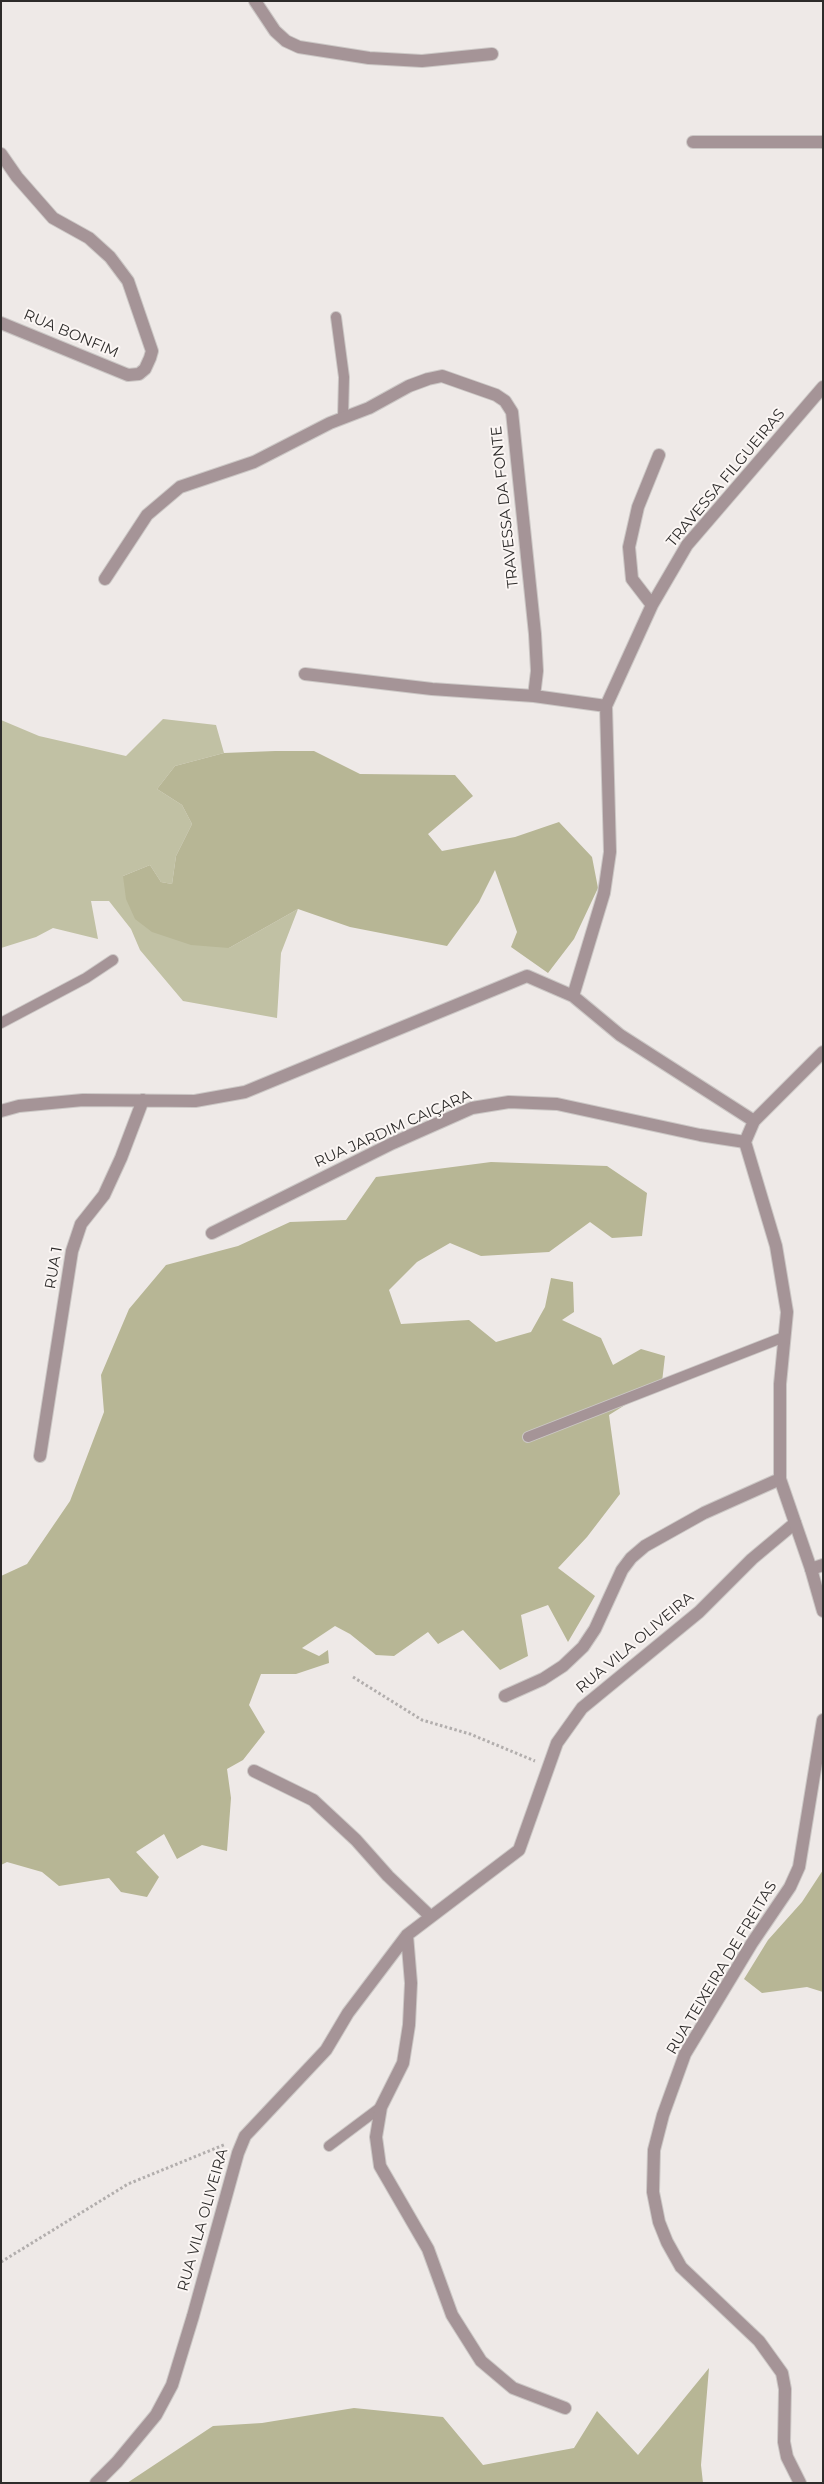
<!DOCTYPE html>
<meta charset="utf-8">
<style>
body{margin:0}
#map{position:relative;width:824px;height:2484px;overflow:hidden;background:#eee9e7;font-family:Montserrat,sans-serif}
canvas{display:block}
.frame{position:absolute;inset:0;border:2px solid #2d2b2a;pointer-events:none}
</style>
<div id="map">
<canvas width="824" height="2484"></canvas>
<div class="frame"></div>
</div>
<script>
const context = document.querySelector('canvas').getContext('2d');
context.lineJoin = 'round';
function fillPath(path, color) {
  context.fillStyle = color;
  context.fill(path, 'evenodd');
}
function toPath(rows) {
  const path = new Path2D();
  for (const r of rows) {
    path.moveTo(r[0], r[1]);
    for (let i = 2; i < r.length; i += 2) path.lineTo(r[i], r[i + 1]);
  }
  return path;
}
function strokePath(path, color, width, dash) {
  context.strokeStyle = color;
  context.lineWidth = width;
  context.lineCap = dash ? 'butt' : 'round';
  context.setLineDash(dash || []);
  context.stroke(path);
}
function write(font, color, halo, rows, align = 'center') {
  context.font = font + ' Montserrat,sans-serif';
  context.lineWidth = 4;
  context.setLineDash([]);
  context.textBaseline = 'middle';
  context.strokeStyle = halo;
  context.fillStyle = color;
  for (const [text, x, y, turn = 0] of rows) {
    context.save();
    context.translate(x, y);
    context.rotate((+turn || 0) * Math.PI / 180);
    context.textAlign = isNaN(turn) ? turn : align;
    if (halo) context.strokeText(text, 0, 0);
    context.fillText(text, 0, 0);
    context.restore();
  }
}
fillPath(toPath([
 [163,719,216,725,224,753,175,766,157,789,182,805,192,824,176,856,172,884,161,882,150,865,123,876,229,948,298,909,281,953,277,1018,183,1001,140,950,131,929,109,901,91,901,98,939,53,928,36,937,1,948,1,720,39,736,126,756]
]), '#c1c1a4');
fillPath(toPath([
 [275,751,314,751,360,774,455,775,473,796,428,834,442,851,515,837,559,822,592,857,598,888,574,939,548,973,511,947,517,932,495,870,479,902,447,946,350,927,298,909,229,948,191,945,152,932,135,919,126,899,123,876,150,865,161,882,172,884,176,856,192,824,182,805,157,789,175,766,224,753],
 [491,1162,607,1166,647,1193,642,1236,612,1238,590,1222,549,1252,481,1256,450,1243,417,1262,389,1290,401,1324,469,1320,496,1342,531,1332,545,1307,551,1278,573,1282,574,1312,562,1320,601,1338,613,1365,641,1349,665,1356,662,1382,609,1415,620,1494,587,1537,558,1568,595,1596,568,1642,548,1605,521,1615,528,1656,500,1670,463,1630,438,1644,428,1632,394,1656,376,1655,350,1634,335,1626,302,1648,319,1656,328,1650,329,1663,296,1674,261,1674,249,1705,265,1732,243,1760,227,1769,231,1798,227,1851,202,1845,177,1859,164,1834,136,1852,159,1877,147,1897,121,1892,109,1878,59,1886,42,1872,7,1862,1,1865,1,1576,27,1564,70,1501,104,1412,101,1375,129,1309,166,1265,238,1246,290,1222,346,1220,376,1177],
 [823,1870,823,1992,807,1987,762,1993,744,1979,768,1940,802,1902],
 [709,2368,701,2465,703,2483,127,2483,213,2426,262,2423,354,2408,443,2417,483,2465,574,2448,597,2411,638,2455]
]), '#b7b695');
const service = toPath([
 [336,317,344,377,343,418],
 [1,1023,86,978,113,960],
 [528,1437,784,1337],
 [329,2146,381,2107]
]);
const minor = toPath([
 [255,1,275,31,286,41,299,47,369,58,422,61,492,54],
 [693,142,823,142],
 [1,154,17,177,53,218,89,238,110,257,128,281,152,351,150,358,145,369,139,374,128,375,1,323],
 [105,579,147,515,180,487,254,462,330,423,369,408,409,386,428,379,442,376,496,395,505,401,512,412,535,634,537,671,534,696],
 [652,605,632,579,629,547,638,507,659,455],
 [305,674,432,689,534,696,606,706],
 [573,996,604,893,610,852,606,706,652,605,687,545,823,387],
 [1,1111,19,1106,83,1100,195,1101,245,1092,527,976,573,996,620,1035,754,1121],
 [212,1233,393,1143,472,1108,509,1102,557,1104,700,1135,745,1142],
 [40,1456,72,1251,81,1224,104,1195,121,1158,143,1100],
 [811,1569,823,1565],
 [505,1696,543,1679,563,1666,583,1647,595,1629,622,1570,631,1558,645,1546,704,1513,780,1479],
 [254,1771,313,1800,356,1840,388,1876,430,1916],
 [407,1935,411,1983,409,2025,403,2063,381,2107,376,2137,380,2166,428,2249,452,2315,481,2361,513,2388,565,2408],
 [96,2483,117,2462,156,2415,172,2385,193,2316,238,2153,245,2136,326,2050,348,2013,407,1935,519,1850,557,1743,582,1708,699,1612,752,1559,795,1523]
]);
const tertiary = toPath([
 [823,1052,754,1121,745,1142,776,1246,787,1312,780,1384,780,1479,811,1569,823,1611],
 [800,2483,787,2457,784,2442,785,2389,782,2373,759,2341,681,2267,667,2242,659,2222,653,2192,654,2150,663,2115,685,2054,752,1943,790,1887,799,1867,823,1720]
]);
strokePath(service, '#cbc7c5', 12);
strokePath(minor, '#cbc7c5', 14);
strokePath(tertiary, '#cbc7c5', 14);
strokePath(toPath([
 [353,1677,422,1720,470,1734,535,1761],
 [1,2262,128,2184,226,2144]
]), '#b2aead', 3, [2.5, 2.5]);
strokePath(service, '#a59497', 10);
strokePath(minor, '#a59497', 12);
strokePath(tertiary, '#a59497', 12);
write('15px', '#2d2b2a', '#fbf6f4', [
 ["RUA BONFIM",71,334,23],
 ["TRAVESSA FILGUEIRAS",726,478,-50],
 ["TRAVESSA DA FONTE",505,507,-96],
 ["RUA JARDIM CAIÇARA",393,1129,-24],
 ["RUA 1",54,1268,-80],
 ["RUA VILA OLIVEIRA",635,1643,-40],
 ["RUA TEIXEIRA DE FREITAS",722,1968,-59],
 ["RUA VILA OLIVEIRA",203,2220,-74]
]);
</script>
